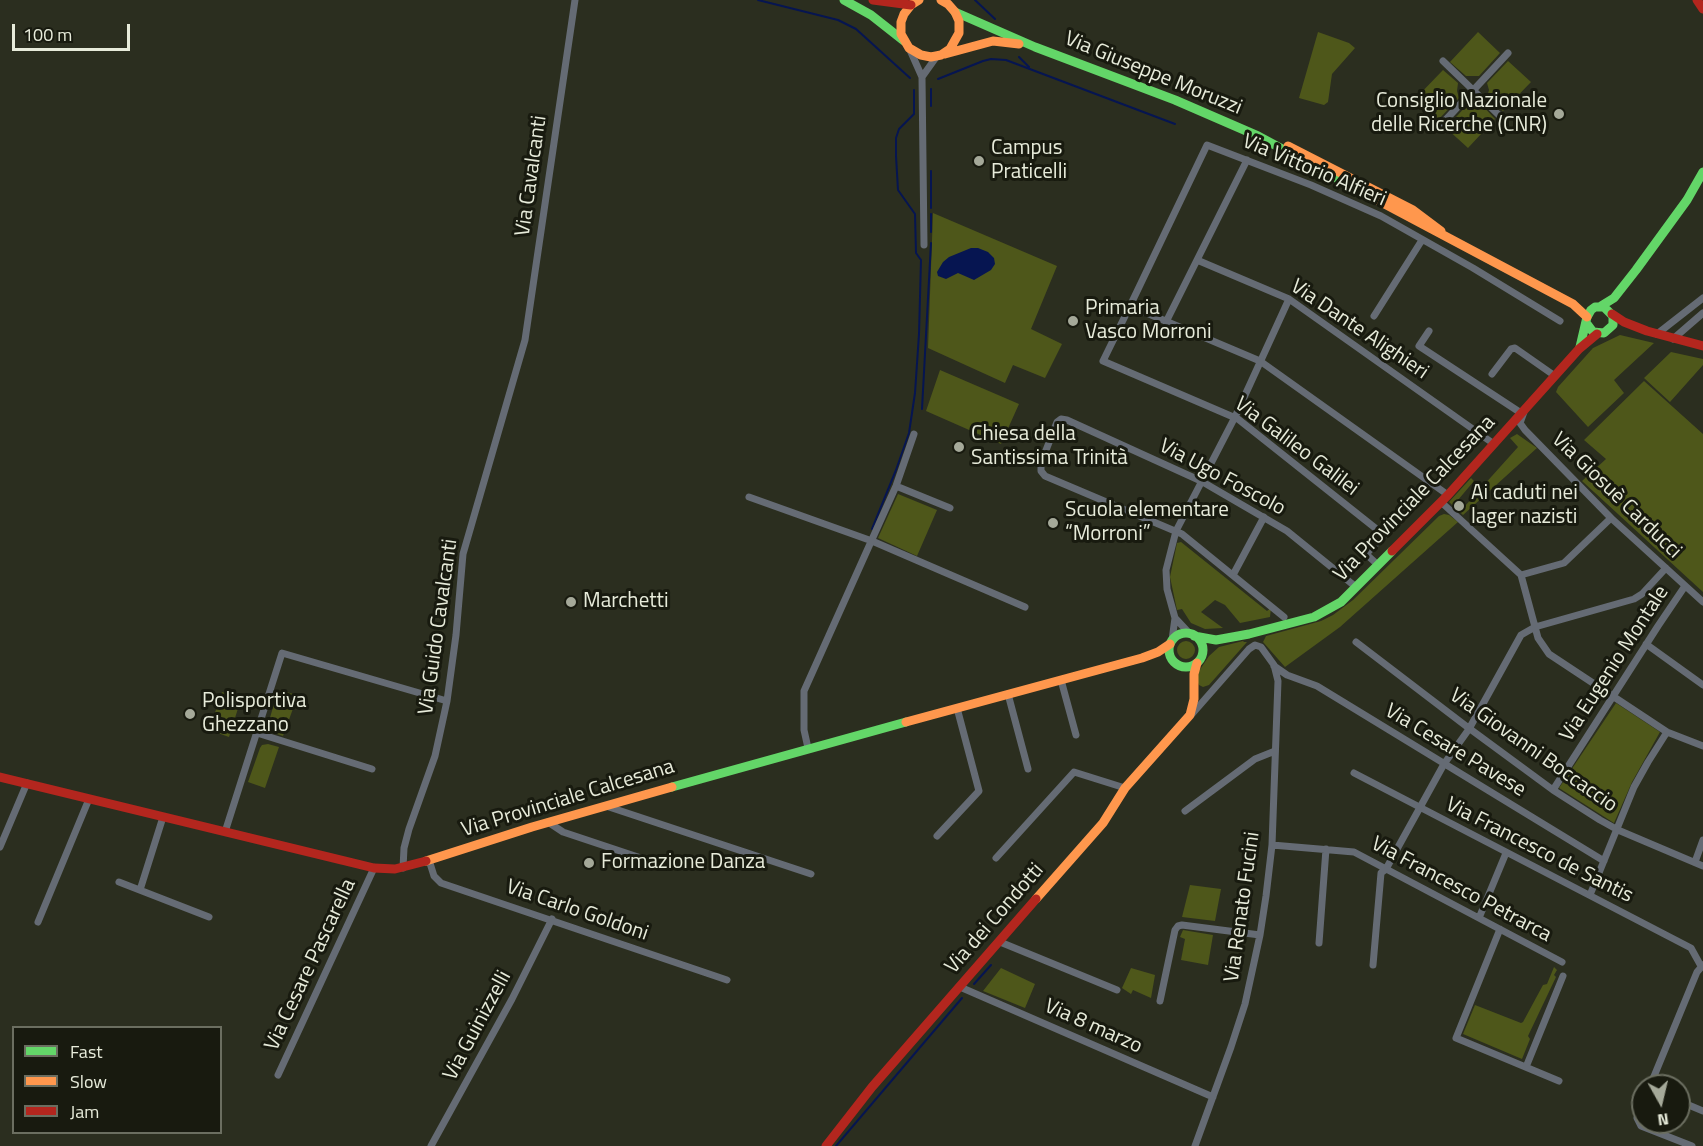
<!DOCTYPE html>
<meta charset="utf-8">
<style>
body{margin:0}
#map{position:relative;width:1703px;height:1146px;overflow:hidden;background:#2b2e1f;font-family:"Titillium Web",sans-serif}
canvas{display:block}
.legend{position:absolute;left:12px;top:1026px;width:210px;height:108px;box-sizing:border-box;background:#181a0f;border:2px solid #6b6e60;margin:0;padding:8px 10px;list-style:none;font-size:18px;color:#e7ebda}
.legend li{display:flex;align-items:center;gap:12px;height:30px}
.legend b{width:30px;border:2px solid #6b6e60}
.north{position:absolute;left:1631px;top:1074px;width:60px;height:60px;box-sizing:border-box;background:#181a0f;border:2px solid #6b6e60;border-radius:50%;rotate:172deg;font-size:16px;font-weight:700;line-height:24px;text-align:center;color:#e7ebda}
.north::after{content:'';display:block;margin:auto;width:21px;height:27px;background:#a5a999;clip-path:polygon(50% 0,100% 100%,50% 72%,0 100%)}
.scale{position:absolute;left:12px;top:24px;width:118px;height:27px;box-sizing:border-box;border:3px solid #e7ebda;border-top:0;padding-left:8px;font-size:18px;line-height:21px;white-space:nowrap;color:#e7ebda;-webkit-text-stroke:4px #181a0f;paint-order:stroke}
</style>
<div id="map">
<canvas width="1703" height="1146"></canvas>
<ul class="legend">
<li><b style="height:8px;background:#63d668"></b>Fast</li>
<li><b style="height:8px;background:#ff974d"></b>Slow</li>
<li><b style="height:8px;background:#b3261e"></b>Jam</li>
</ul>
<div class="north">N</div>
<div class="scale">100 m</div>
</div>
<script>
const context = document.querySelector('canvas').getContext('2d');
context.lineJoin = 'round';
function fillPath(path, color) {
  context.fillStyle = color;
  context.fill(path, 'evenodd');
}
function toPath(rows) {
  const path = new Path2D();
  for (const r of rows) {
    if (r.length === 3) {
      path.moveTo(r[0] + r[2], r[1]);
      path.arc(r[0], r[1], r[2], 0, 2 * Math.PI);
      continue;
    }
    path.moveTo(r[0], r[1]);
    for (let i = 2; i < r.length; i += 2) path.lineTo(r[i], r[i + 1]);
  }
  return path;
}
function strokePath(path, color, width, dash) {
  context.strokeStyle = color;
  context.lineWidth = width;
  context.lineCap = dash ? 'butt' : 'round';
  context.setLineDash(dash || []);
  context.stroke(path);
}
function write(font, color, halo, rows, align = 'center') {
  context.font = font + ' "Titillium Web",sans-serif';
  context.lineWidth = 6;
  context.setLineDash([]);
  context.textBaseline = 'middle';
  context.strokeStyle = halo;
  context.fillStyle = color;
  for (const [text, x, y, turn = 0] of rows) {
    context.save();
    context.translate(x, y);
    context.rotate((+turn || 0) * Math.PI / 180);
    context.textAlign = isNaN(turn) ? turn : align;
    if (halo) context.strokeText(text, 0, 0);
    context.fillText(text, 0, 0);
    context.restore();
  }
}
fillPath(toPath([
 [1318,32,1349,43,1355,48,1332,74,1328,102,1324,105,1299,98],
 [1478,32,1500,53,1479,76,1466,76,1450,62],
 [1508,61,1531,82,1503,111,1487,97,1489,90,1487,83],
 [1443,70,1458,83,1457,91,1459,98,1438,120,1415,99],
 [1481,104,1495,119,1468,148,1446,128,1467,105,1475,106],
 [933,213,1057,266,1031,329,1062,344,1045,378,1013,365,1005,383,928,348],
 [1620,335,1654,343,1614,380,1624,393,1588,427,1556,392,1558,387,1593,348],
 [1671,352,1703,359,1703,365,1670,402,1644,378],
 [940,370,1019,404,1001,444,926,411],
 [1644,381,1703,434,1703,592,1582,481,1606,459,1584,440],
 [1517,434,1537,448,1463,515,1449,502,1471,478,1474,481,1458,500,1465,506,1518,447,1510,438],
 [898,494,937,510,917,556,878,538],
 [1444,514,1449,515,1458,522,1340,627,1285,667,1263,642,1266,636,1321,621,1333,615,1353,600,1439,516],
 [1181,542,1267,611,1271,608,1270,617,1240,623,1225,605,1215,600,1201,612,1223,628,1205,629,1191,623,1182,609,1177,610,1170,577,1177,543],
 [1186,650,9],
 [1243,641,1244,642,1247,642,1209,685,1203,687,1199,685,1197,681,1199,671,1209,656,1219,647],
 [278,690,298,695,283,736,268,731,267,728],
 [222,692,241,699,229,737,209,730],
 [1616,703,1660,732,1632,782,1614,823,1559,788],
 [268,744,279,747,265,788,248,782,260,748,262,745],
 [1190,885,1221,889,1215,921,1182,917],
 [1183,930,1213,935,1208,965,1181,960,1185,939,1180,937],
 [1554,967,1557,970,1554,975,1556,977,1528,1036,1530,1039,1522,1059,1463,1034,1475,1005,1521,1023,1523,1022,1543,985,1547,984],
 [1001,968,1035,984,1025,1008,983,991],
 [1131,968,1155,975,1151,998,1133,990,1131,994,1122,988]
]), '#4e571a');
fillPath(toPath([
 [971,248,978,248,988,252,994,258,995,264,991,270,974,280,958,273,946,279,938,276,937,272,943,262,949,257]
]), '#061551');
strokePath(toPath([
 [758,0,838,20,856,29,910,78],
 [975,0,995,19],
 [1019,57,1029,67],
 [938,79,983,61,991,59,1006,60,1175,124],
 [931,89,931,106],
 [931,171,931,208],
 [931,232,931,214],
 [922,409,931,243],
 [872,529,896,470,909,433,915,393,919,334,921,260,916,253,915,214,898,190,896,156,896,138,899,129,914,114,914,90],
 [974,984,991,965],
 [836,1146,962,998]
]), '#061551', 2);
strokePath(toPath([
 [910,50,922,77,924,245],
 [1443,61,1503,119],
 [922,77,937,56],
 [1439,127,1508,53],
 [1197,260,1289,299,1494,444],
 [1130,306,1207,145,1311,185,1381,216,1473,268,1560,321],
 [1374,316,1422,240],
 [1166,322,1247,160],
 [1429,331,1419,346,1521,413],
 [1657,334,1703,298],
 [1673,339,1703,313],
 [1492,374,1511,349,1515,348,1555,376],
 [1524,412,1520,423,1525,430,1611,518,1703,602],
 [896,486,950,508],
 [749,497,872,541,1025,607],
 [1441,502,1521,575,1538,638,1549,654,1667,732,1703,746],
 [1378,565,1366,554,1384,535,1238,419,1103,361,1130,306,1260,361,1448,495],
 [1233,575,1264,517],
 [1521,575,1564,563,1611,518],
 [1284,617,1182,534,1045,476,1041,471,1041,463,1057,422,1061,419,1067,420,1201,481,1287,531,1356,587],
 [1190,634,1175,618,1167,589,1166,570,1176,531,1235,417,1289,299],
 [1172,640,1175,618],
 [1356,642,1466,726,1553,790,1600,820,1618,830,1703,866],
 [1646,644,1703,685],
 [1274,666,1287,675,1317,686,1604,861],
 [1061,680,1076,735],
 [1008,694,1028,769],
 [1192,714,1249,649,1255,645,1261,647,1274,665,1278,681,1272,845,1266,896,1260,935,1245,1004,1231,1047,1195,1146],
 [257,733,372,769],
 [808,748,804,730,804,691,896,486,914,434],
 [1354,773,1691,948,1701,966],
 [1553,790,1658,626,1685,586],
 [606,806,811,874],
 [1185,811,1255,759,1275,751],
 [548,822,563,832,653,862],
 [225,832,282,653,447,701],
 [937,836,979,791,957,708],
 [1272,845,1354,852,1562,962],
 [0,847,27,783],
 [996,858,1074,772,1125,788],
 [429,860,434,876,441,883,727,980],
 [1695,862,1703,840],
 [403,868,404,848,409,829,435,756,447,701,456,635,463,554,525,340,575,0],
 [119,882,209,917],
 [140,890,163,817],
 [1590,895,1634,787,1648,762,1667,732],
 [1479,918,1506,853],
 [38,922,89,799],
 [1500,929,1456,1038,1559,1081],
 [1000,942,1117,990],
 [1319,943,1326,849],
 [1373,965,1381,873,1386,869,1444,764,1469,729,1521,635,1535,627,1634,599,1642,594,1666,568],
 [960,987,1213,1097],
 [1160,1001,1175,930,1178,926,1182,925,1260,935],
 [1526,1067,1563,976],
 [278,1075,374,868],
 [1650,1086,1697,972,1703,965],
 [1679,1101,1703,1111],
 [1643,1102,1637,1118,1641,1126,1692,1146],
 [431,1146,512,999,552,919]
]), '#656b74', 7);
strokePath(toPath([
 [844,0,871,15,904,41],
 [955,12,1035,47,1175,100,1258,136,1364,193],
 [1601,306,1614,298,1636,270,1687,200,1703,172],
 [1580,347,1587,317,1591,310,1595,307,1604,307,1613,316,1613,325,1604,333,1593,332,1587,324],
 [1186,650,17],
 [1194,636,1216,640,1249,634,1314,617,1341,602,1392,551],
 [672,787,906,722]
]), '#63d668', 9);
strokePath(toPath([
 [919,0,911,5,904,14,901,22,901,34,909,48,921,55,931,57,941,55,950,49,959,33,959,21,955,12,948,4,941,0],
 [945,54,993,41,1019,44],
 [1288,146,1413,210,1441,231],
 [1364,193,1573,304,1587,317],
 [906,722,1142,658,1158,652,1170,644],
 [426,861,532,827,672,787],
 [1036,899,1103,823,1125,788,1190,715,1194,699,1194,674,1197,663]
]), '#ff974d', 9);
strokePath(toPath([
 [873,0,911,5],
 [1697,0,1703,9],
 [1612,314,1624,322,1647,331,1703,346],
 [1392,551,1448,495,1579,349,1597,334],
 [0,777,374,868,395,869,426,861],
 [826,1146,872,1087,1036,899]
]), '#b3261e', 9);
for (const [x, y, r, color] of [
 [1559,114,6,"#a5a999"],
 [979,161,6,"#a5a999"],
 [1073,321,6,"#a5a999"],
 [959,447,6,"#a5a999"],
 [1459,506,6,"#a5a999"],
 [1053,523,6,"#a5a999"],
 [571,602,6,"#a5a999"],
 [190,714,6,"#a5a999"],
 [589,863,6,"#a5a999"]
]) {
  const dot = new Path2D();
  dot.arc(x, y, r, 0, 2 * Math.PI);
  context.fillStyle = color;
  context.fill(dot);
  strokePath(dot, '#181a0f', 2);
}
write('21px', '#e7ebda', '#181a0f', [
 ["Via Giuseppe Moruzzi",1153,74,22],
 ["Via Vittorio Alfieri",1314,171,23],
 ["Via Cavalcanti",532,176,-82],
 ["Via Dante Alighieri",1359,330,34],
 ["Via Galileo Galilei",1296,447,37],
 ["Via Ugo Foscolo",1222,478,28],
 ["Via Giosuè Carducci",1616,496,44],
 ["Via Provinciale Calcesana",1415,499,-46],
 ["Via Guido Cavalcanti",439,627,-82],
 ["Via Eugenio Montale",1615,664,-57],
 ["Via Cesare Pavese",1455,751,31],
 ["Via Giovanni Boccaccio",1533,751,35],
 ["Via Provinciale Calcesana",568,799,-17],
 ["Via Francesco de Santis",1539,851,27],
 ["Via Francesco Petrarca",1461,890,28],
 ["Via Renato Fucini",1243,907,-82],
 ["Via Carlo Goldoni",577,911,19],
 ["Via dei Condotti",995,919,-49],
 ["Via Cesare Pascarella",311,965,-65],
 ["Via Guinizzelli",478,1026,-62],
 ["Via 8 marzo",1093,1027,24]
]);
write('21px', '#e7ebda', '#181a0f', [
 ["Consiglio Nazionale",1547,102,"right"],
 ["delle Ricerche (CNR)",1547,126,"right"],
 ["Campus",991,149],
 ["Praticelli",991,173],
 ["Primaria",1085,309],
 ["Vasco Morroni",1085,333],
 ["Chiesa della",971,435],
 ["Santissima Trinità",971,459],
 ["Ai caduti nei",1471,494],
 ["lager nazisti",1471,518],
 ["Scuola elementare",1065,511],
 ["“Morroni”",1065,535],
 ["Marchetti",583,602],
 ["Polisportiva",202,702],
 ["Ghezzano",202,726],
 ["Formazione Danza",601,863]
], 'left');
</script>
